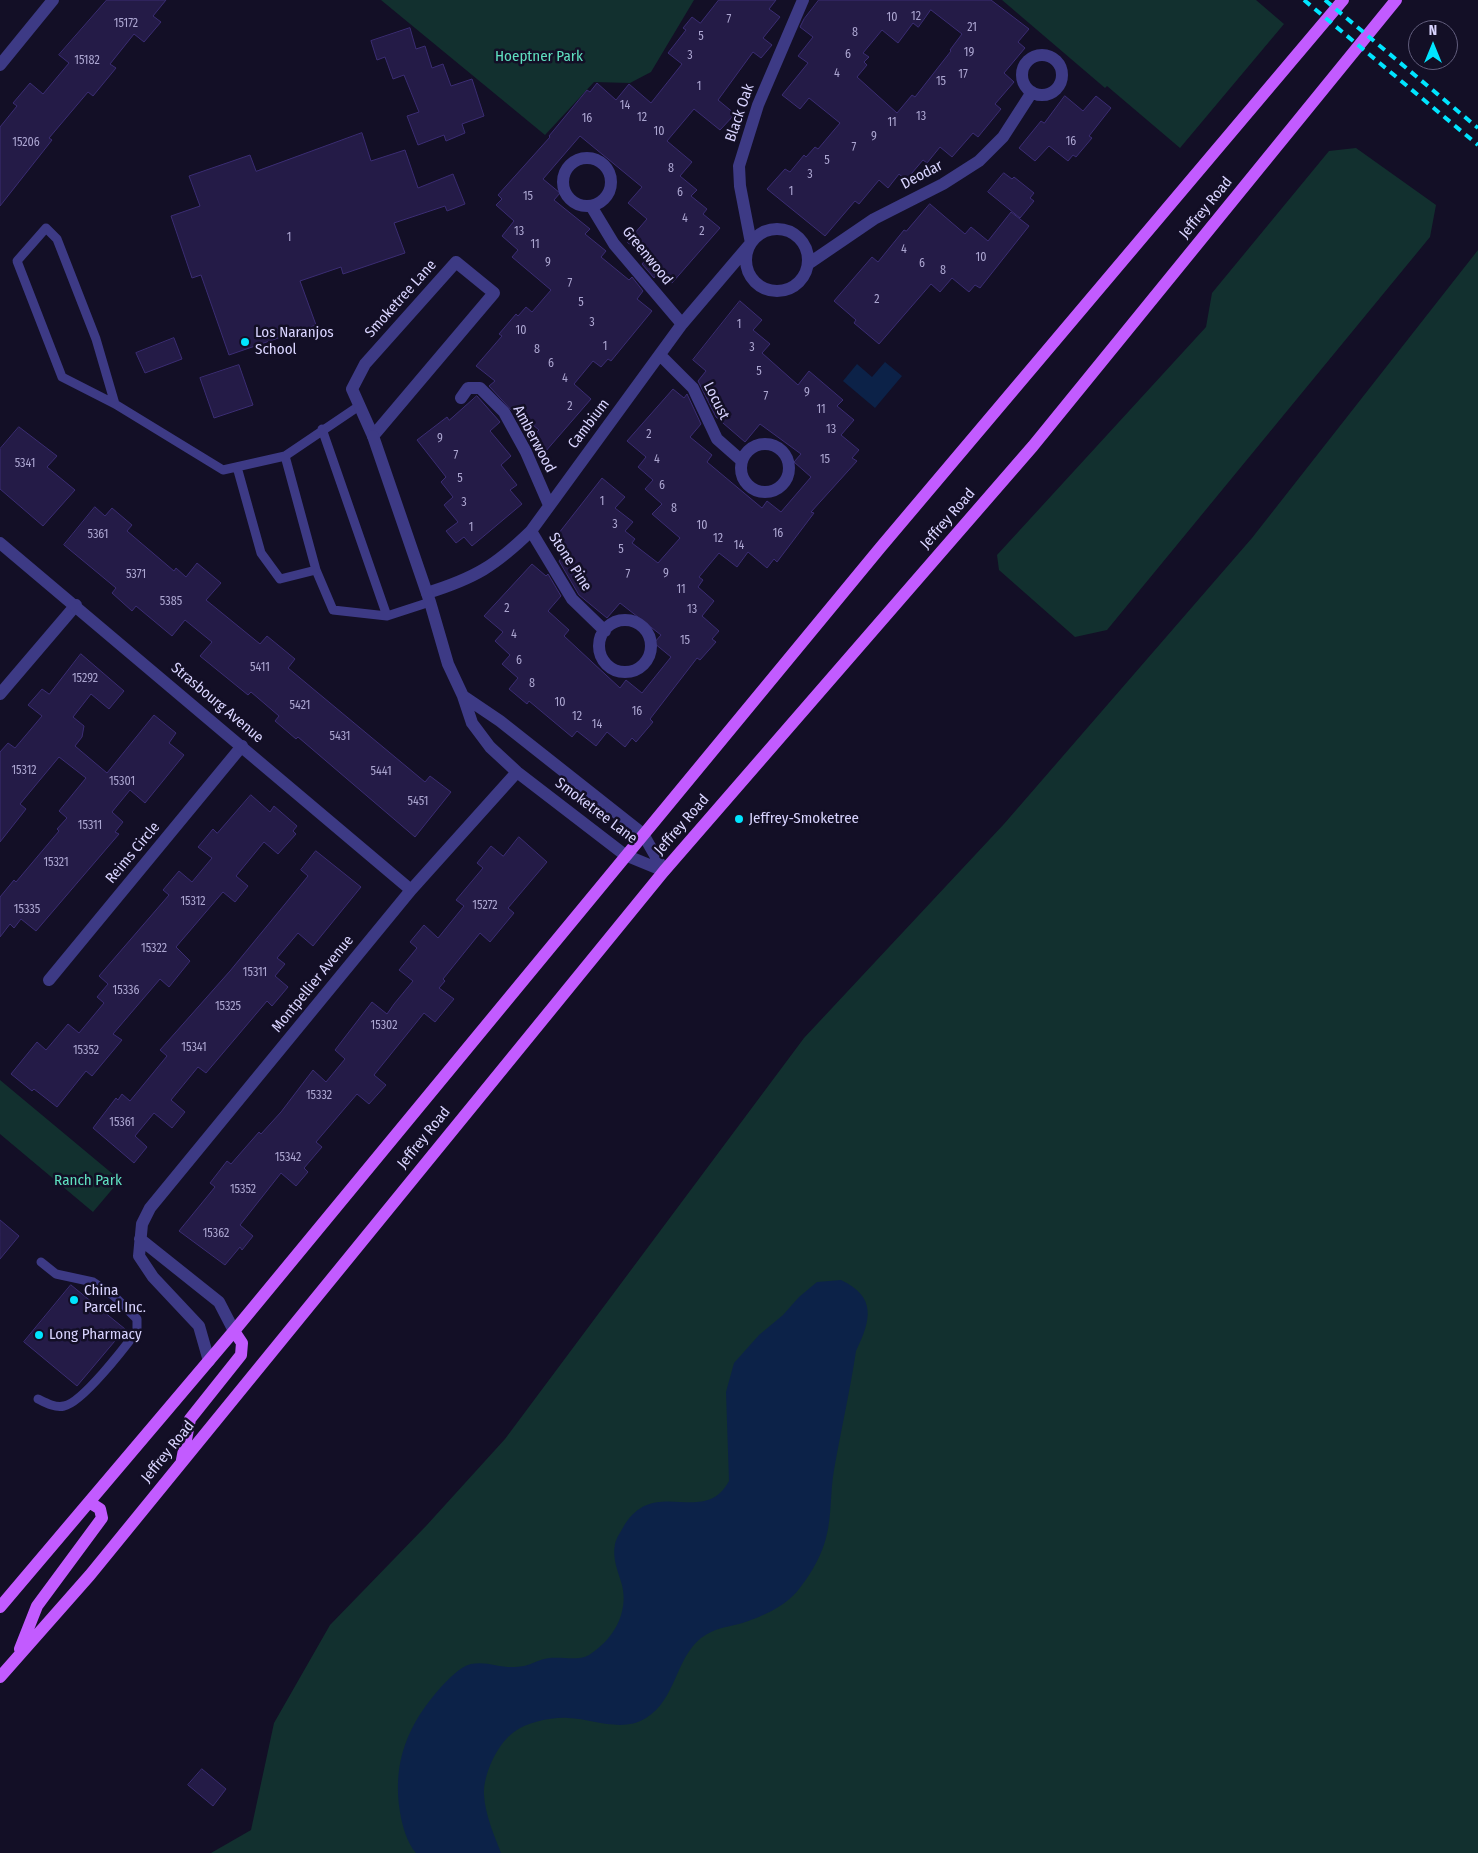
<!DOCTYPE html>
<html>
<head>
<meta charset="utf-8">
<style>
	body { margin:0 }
	#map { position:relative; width:1478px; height:1853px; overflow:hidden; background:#130f26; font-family:"Fira Sans Condensed",sans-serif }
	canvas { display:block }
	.north { position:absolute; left:1408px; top:20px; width:50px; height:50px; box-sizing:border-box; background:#130f26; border:1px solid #625e7d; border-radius:50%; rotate:0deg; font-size:14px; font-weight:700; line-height:20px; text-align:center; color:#d9d4ff }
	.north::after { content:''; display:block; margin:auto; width:18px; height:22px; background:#00e5ff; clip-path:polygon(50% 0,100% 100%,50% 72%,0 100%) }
</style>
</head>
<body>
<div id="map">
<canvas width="1478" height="1853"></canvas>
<div class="north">N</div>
</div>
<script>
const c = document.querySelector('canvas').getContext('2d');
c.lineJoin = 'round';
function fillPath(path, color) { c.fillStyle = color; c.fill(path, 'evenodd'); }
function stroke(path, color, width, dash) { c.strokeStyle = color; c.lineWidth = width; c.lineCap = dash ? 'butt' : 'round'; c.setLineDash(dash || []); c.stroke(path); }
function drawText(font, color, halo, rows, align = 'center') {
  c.font = font + ' "Fira Sans Condensed",sans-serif'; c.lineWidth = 5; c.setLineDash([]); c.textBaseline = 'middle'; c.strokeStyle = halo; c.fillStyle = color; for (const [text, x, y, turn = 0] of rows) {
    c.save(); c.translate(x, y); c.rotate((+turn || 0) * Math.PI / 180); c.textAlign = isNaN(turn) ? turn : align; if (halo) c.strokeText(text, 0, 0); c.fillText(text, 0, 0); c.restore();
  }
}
fillPath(new Path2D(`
	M 381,0 L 694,0 L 651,72 L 630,83 L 594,82 L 545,135 Z
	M 1002,0 L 1256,0 L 1284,24 L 1180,148 L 1107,86 L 1105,88 Z
	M 1356,148 L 1436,205 L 1430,237 L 1107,630 L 1075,637 L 999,570 L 997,555 L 1206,327 L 1212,293 L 1329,151 Z
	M 1478,250 L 1478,1853 L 211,1853 L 251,1830 L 274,1723 L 330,1625 L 426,1526 L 505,1439 L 804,1038 L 1004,824 L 1252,538 Z
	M 0,1080 L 120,1180 L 93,1212 L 0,1134 Z`), '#12302f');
fillPath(new Path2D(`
	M 885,362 L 902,376 L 875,408 L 843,381 L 857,364 L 872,377 Z
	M 841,1280 C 877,1297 871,1320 856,1351 C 850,1391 841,1430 834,1470 C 830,1492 832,1516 826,1538 C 822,1554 812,1572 802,1585 C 788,1606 762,1617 739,1624 C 723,1628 715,1628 701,1638 C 675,1659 676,1700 646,1718 C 622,1733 594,1719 568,1718 C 552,1717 527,1722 514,1732 C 497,1744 483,1775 484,1795 C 485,1814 494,1835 501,1853 L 416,1853 C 407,1843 402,1825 400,1812 C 392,1762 408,1724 441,1687 C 449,1679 459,1667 471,1664 C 485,1661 498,1667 512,1667 C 529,1667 530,1663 544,1659 C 558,1655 576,1662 589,1655 C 613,1640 629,1613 622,1585 C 618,1571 612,1559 615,1544 C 616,1538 622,1530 625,1524 C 656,1476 704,1527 729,1481 L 726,1392 L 734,1363 L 759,1335 L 783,1315 L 799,1297 L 817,1282 Z`), '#0c2248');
const building = new Path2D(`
	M 107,0 L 166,0 L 153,16 L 161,22 L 144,42 L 134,34 L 110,64 L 116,68 L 93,96 L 88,92 L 49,138 L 52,140 L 0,206 L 0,127 L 17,106 L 13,103 L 30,83 L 43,94 L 69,63 L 59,55 Z
	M 719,0 L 776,0 L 769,9 L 780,17 L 763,38 L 772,45 L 761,58 L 753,52 L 718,100 L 735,114 L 720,130 L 694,109 L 667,141 L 692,162 L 680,176 L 697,190 L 691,196 L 707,209 L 703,214 L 720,228 L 672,283 L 658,272 L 654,278 L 642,264 L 647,258 L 627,242 L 647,219 L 628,203 L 642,187 L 580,136 L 543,179 L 560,193 L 554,200 L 590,229 L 585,234 L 606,251 L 601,257 L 629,280 L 632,277 L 643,291 L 637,299 L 652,311 L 611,361 L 608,359 L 601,367 L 593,361 L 574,384 L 591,399 L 545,452 L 530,440 L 539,430 L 515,410 L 513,412 L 489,386 L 495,381 L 476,366 L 502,336 L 499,334 L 516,314 L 518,316 L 526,307 L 532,312 L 551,290 L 512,257 L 518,250 L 502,236 L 514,221 L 496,205 L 502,199 L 498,195 L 550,137 L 549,136 L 587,90 L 590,92 L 597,83 L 616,100 L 629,84 L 651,103 L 682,64 L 668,53 L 686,30 L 683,28 L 692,17 L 700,23 Z
	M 819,0 L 991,0 L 1029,29 L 1018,42 L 1025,48 L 1004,73 L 1014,82 L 995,104 L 1001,109 L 978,137 L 973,133 L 952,157 L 940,147 L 927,163 L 923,160 L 906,180 L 899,174 L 888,188 L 879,180 L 859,204 L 855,201 L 825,236 L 767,189 L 785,169 L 790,172 L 804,155 L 806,157 L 815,147 L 818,149 L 840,123 L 809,98 L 800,109 L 782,95 L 808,63 L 798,56 L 813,37 L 800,27 L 804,19 ZM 931,10 L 962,34 L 950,50 L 951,51 L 915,97 L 912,95 L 897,113 L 857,77 L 867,65 L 864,62 L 869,57 L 863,53 L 882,30 L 898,43 L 913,23 L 918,27 Z
	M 410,28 L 416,49 L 425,46 L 432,68 L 443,64 L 451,86 L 472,79 L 484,116 L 462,124 L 465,133 L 446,141 L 444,135 L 418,145 L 407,116 L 419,112 L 404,75 L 393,79 L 385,57 L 377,60 L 371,41 Z
	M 1065,96 L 1083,111 L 1096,96 L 1111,108 L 1089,136 L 1092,138 L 1076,157 L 1073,155 L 1068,161 L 1049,146 L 1035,161 L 1019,148 L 1041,121 L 1044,123 Z
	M 362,133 L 371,161 L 405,150 L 418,188 L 453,174 L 465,204 L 447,211 L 445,206 L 394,223 L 405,253 L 343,274 L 341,267 L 300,281 L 316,325 L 229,355 L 201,275 L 192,278 L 171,216 L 200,206 L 189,176 L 250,155 L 256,171 Z
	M 1004,173 L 1012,179 L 1014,177 L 1034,193 L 1030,198 L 1034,201 L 1020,218 L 988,192 Z
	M 930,204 L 965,234 L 971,227 L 988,241 L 1011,212 L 1029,226 L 980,288 L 975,285 L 969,292 L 952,278 L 940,292 L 931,284 L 879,344 L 854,323 L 856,320 L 834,301 L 872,257 L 878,262 L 904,230 L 906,231 Z
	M 740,301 L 762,320 L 753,330 L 770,344 L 762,353 L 798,385 L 809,371 L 843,400 L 837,406 L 854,420 L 841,435 L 859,450 L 852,458 L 857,461 L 811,512 L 814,513 L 777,562 L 774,559 L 767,568 L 748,552 L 737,567 L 719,553 L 699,577 L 703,580 L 698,587 L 714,601 L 702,616 L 719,631 L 712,639 L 716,642 L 700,660 L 697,658 L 650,719 L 653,722 L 636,742 L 632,738 L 625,747 L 607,732 L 596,746 L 577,731 L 572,737 L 529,701 L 527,704 L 509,689 L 518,678 L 502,664 L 510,655 L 495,641 L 503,632 L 484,616 L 532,564 L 546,576 L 548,574 L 561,596 L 548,611 L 569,630 L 564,636 L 620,688 L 626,680 L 642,693 L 671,657 L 654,643 L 661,635 L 620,603 L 607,618 L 579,595 L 559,561 L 569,549 L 555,538 L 602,478 L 625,497 L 615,508 L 633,522 L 625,531 L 635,539 L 632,543 L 658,563 L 680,538 L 652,514 L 662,504 L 645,489 L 653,480 L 638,467 L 646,457 L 627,441 L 673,389 L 684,398 L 687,394 L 701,424 L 690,437 L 712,455 L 707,462 L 762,508 L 767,501 L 781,512 L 811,477 L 794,462 L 801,454 L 760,424 L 745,442 L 716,417 L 698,381 L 706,371 L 693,360 Z
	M 174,338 L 182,359 L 145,373 L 136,353 Z
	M 239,365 L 253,405 L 214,418 L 200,378 Z
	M 477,396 L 500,422 L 490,431 L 511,456 L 501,465 L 517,485 L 510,490 L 522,504 L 472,546 L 464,537 L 456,543 L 446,531 L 458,522 L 444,505 L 453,497 L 441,482 L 446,477 L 417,440 L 447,417 L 449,420 Z
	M 19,427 L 57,456 L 47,467 L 75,490 L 43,526 L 0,489 L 0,449 Z
	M 95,507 L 105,516 L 112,508 L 132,525 L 127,531 L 174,571 L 176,568 L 186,577 L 197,563 L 221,583 L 206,600 L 260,644 L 267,636 L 295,659 L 288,668 L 425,782 L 430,776 L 451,792 L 415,837 L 298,737 L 296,739 L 275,721 L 279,716 L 251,692 L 248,695 L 200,656 L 212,642 L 185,620 L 172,636 L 136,606 L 132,611 L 112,593 L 116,588 L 64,545 Z
	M 81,654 L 124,691 L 109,709 L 91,694 L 73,717 L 84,726 L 82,737 L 75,746 L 107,773 L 154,715 L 176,733 L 169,743 L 184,755 L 145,803 L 130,790 L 112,812 L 123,822 L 115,832 L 119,834 L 36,931 L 21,919 L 14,928 L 10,924 L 0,937 L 0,897 L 14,880 L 16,882 L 59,831 L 57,829 L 67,818 L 59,811 L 86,778 L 59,757 L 20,804 L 26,809 L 0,842 L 0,752 L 8,743 L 15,748 L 42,716 L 28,705 L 42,689 L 49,694 Z
	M 251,795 L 270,812 L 274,806 L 297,826 L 293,831 L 296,834 L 278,854 L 264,842 L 236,876 L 248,886 L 235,902 L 223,892 L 176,947 L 190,961 L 169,987 L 160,979 L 113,1034 L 122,1040 L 92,1076 L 86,1071 L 57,1107 L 34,1089 L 32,1091 L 11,1074 L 37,1042 L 46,1050 L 68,1024 L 79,1033 L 104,1003 L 97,997 L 108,984 L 99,976 L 169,895 L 163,890 L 179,871 L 192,882 L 212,858 L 198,847 L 213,829 L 217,833 Z
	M 519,837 L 547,862 L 508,908 L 514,913 L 490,942 L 480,933 L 443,979 L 445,981 L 439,988 L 454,999 L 435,1022 L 424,1013 L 374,1075 L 386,1085 L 369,1104 L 357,1094 L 316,1142 L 322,1147 L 304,1168 L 308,1172 L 296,1186 L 281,1173 L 240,1225 L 253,1236 L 242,1250 L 240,1247 L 225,1265 L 179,1231 L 215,1187 L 210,1183 L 227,1161 L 231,1164 L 259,1132 L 261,1134 L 281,1112 L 313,1070 L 326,1082 L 345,1059 L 335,1050 L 372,1002 L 387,1014 L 394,1004 L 413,981 L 399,970 L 417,948 L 410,942 L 424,925 L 438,938 L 464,906 L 456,900 L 483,868 L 477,863 L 491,846 L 503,856 Z
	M 316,851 L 361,887 L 313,946 L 298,933 L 277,958 L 285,964 L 275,976 L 288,987 L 272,1006 L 267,1001 L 206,1073 L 198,1067 L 171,1100 L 185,1112 L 172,1128 L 154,1113 L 135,1136 L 147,1147 L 134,1163 L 93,1128 L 116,1098 L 118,1100 L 122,1094 L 130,1101 L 167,1056 L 160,1050 L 230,971 L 308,876 L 301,870 Z
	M 0,1220 L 19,1236 L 0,1259 Z
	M 71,1285 L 125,1329 L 77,1386 L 24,1342 Z
	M 202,1769 L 226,1789 L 213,1806 L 188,1785 Z`);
fillPath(building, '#241b47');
stroke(building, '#3b2d73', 1);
stroke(new Path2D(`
	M 115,404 L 96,339 L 57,239 L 46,228 L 17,261 L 62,377 L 115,404 L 223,470 L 285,456
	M 359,406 L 285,456 L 316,570 L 333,610 L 387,616 L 430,602
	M 322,429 L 387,616
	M 237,467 L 261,553 L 280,579 L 316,570
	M 38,1399 C 46,1403 55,1408 64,1406 C 82,1403 125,1347 137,1331 L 137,1319 L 114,1296 L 93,1282 L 56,1274 L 41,1262`), '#3d3a85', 9);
stroke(new Path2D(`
	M1022 75a20 20 0 1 1 40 0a20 20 0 1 1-40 0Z
	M563 182a24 24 0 1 1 48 0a24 24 0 1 1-48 0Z
	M 591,206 L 614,244 L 682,324
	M746 260a31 31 0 1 1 62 0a31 31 0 1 1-62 0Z
	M 456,262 L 494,293 L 373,436 L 352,389 L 365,364 Z
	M 808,264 L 874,219 L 943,184 L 979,161 L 1003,137 L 1032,92
	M 661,356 L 693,388 L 717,439 L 742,461
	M 461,398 L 468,388 L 480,388 L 504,412 L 526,452 L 549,505
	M741 468a24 24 0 1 1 48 0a24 24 0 1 1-48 0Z
	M 531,531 L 572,599 L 605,631
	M 427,593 C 475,578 495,566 531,531 L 682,324 L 751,243 L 740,186 L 739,166 L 758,105 L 803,0
	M599 646a26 26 0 1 1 52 0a26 26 0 1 1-52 0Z
	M 0,694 L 76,605
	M 49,980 L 242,746`), '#3d3a85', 12);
stroke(new Path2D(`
	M 0,65 L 53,0
	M 373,436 L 430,602 L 448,664 L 463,696 L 472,723 L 490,747 L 517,772 L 625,855 L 664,871
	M 0,543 L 411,890
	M 463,696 L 500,721 L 643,834 L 664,871
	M 140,1239 L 219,1302 L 234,1331
	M 209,1361 L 199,1326 L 153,1277 L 139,1256 L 142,1224 L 150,1208 L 411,890 L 517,772`), '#3d3a85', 12);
stroke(new Path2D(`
	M 182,1460 L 190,1419 L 241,1355 L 242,1343 L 234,1331
	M 0,1607 L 234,1331 L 880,548 L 1343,0
	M 20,1649 L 37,1606 L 102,1518 L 100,1509 L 89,1502
	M 0,1677 L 90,1575 L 664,871 L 1033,446 L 1396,0`), '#c25bff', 12);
stroke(new Path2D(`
	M 1304,0 L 1478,145
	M 1325,0 L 1478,128`), '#00e5ff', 4, [8, 6]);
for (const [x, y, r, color] of [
	[245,342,5,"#00e5ff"],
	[739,819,5,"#00e5ff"],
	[74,1300,5,"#00e5ff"],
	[39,1335,5,"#00e5ff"]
]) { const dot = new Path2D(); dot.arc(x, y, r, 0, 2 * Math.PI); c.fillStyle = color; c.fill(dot); stroke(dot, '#130f26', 2); }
drawText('12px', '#aca6d1', null, [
	["12",916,17],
	["10",892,18],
	["7",729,20],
	["15172",126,24],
	["21",972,28],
	["8",855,33],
	["5",701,37],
	["19",969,53],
	["6",848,55],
	["3",690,56],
	["15182",87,61],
	["4",837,74],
	["17",963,75],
	["15",941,82],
	["1",699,87],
	["14",625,106],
	["13",921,117],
	["12",642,118],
	["16",587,119],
	["11",892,123],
	["10",659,132],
	["9",874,137],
	["16",1071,142],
	["15206",26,143],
	["7",854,148],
	["5",827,161],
	["8",671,169],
	["3",810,175],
	["1",791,192],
	["6",680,193],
	["15",528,197],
	["4",685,219],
	["13",519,232],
	["2",702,232],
	["1",289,238],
	["11",535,245],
	["4",904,250],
	["10",981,258],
	["9",548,263],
	["6",922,264],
	["8",943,271],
	["7",570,284],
	["2",877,300],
	["5",581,303],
	["3",592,323],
	["1",739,325],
	["10",521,331],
	["1",605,347],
	["3",752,348],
	["8",537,350],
	["6",551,364],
	["5",759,372],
	["4",565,379],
	["9",807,393],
	["7",766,397],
	["2",570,407],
	["11",821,410],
	["13",831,430],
	["2",649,435],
	["9",440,439],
	["7",456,456],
	["4",657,460],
	["15",825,460],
	["5341",25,464],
	["5",460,479],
	["6",662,486],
	["1",602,502],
	["3",464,503],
	["8",674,509],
	["3",615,525],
	["10",702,526],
	["1",471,528],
	["16",778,534],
	["5361",98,535],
	["12",718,539],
	["14",739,546],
	["5",621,550],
	["9",666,574],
	["5371",136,575],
	["7",628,575],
	["11",681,590],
	["5385",171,602],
	["2",507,609],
	["13",692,610],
	["4",514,635],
	["15",685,641],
	["6",519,661],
	["5411",260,668],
	["15292",85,679],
	["8",532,684],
	["10",560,703],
	["5421",300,706],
	["16",637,712],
	["12",577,717],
	["14",597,725],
	["5431",340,737],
	["15312",24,771],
	["5441",381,772],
	["15301",122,782],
	["5451",418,802],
	["15311",90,826],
	["15321",56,863],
	["15312",193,902],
	["15272",485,906],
	["15335",27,910],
	["15322",154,949],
	["15311",255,973],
	["15336",126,991],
	["15325",228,1007],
	["15302",384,1026],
	["15341",194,1048],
	["15352",86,1051],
	["15332",319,1096],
	["15361",122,1123],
	["15342",288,1158],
	["15352",243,1190],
	["15362",216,1234]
]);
drawText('15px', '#5fe0c0', '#130f26', [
	["Hoeptner Park",539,57],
	["Ranch Park",88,1181]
]);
drawText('15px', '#d9d4ff', '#130f26', [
	["Black Oak",740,113,-71],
	["Deodar",922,175,-28],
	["Jeffrey Road",1206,208,-51],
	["Greenwood",647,256,51],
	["Smoketree Lane",401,299,-48],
	["Locust",716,401,63],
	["Cambium",589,424,-53],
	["Amberwood",534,439,62],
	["Jeffrey Road",948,519,-49],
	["Stone Pine",570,562,57],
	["Strasbourg Avenue",217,703,40],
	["Smoketree Lane",596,811,37],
	["Jeffrey Road",682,825,-49],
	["Reims Circle",133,853,-50],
	["Montpellier Avenue",313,984,-51],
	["Jeffrey Road",424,1138,-51],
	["Jeffrey Road",168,1452,-51]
]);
drawText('15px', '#d9d4ff', '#130f26', [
	["Los Naranjos",255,333],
	["School",255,350],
	["Jeffrey-Smoketree",749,819],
	["China",84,1291],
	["Parcel Inc.",84,1308],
	["Long Pharmacy",49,1335]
], 'left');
</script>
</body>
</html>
